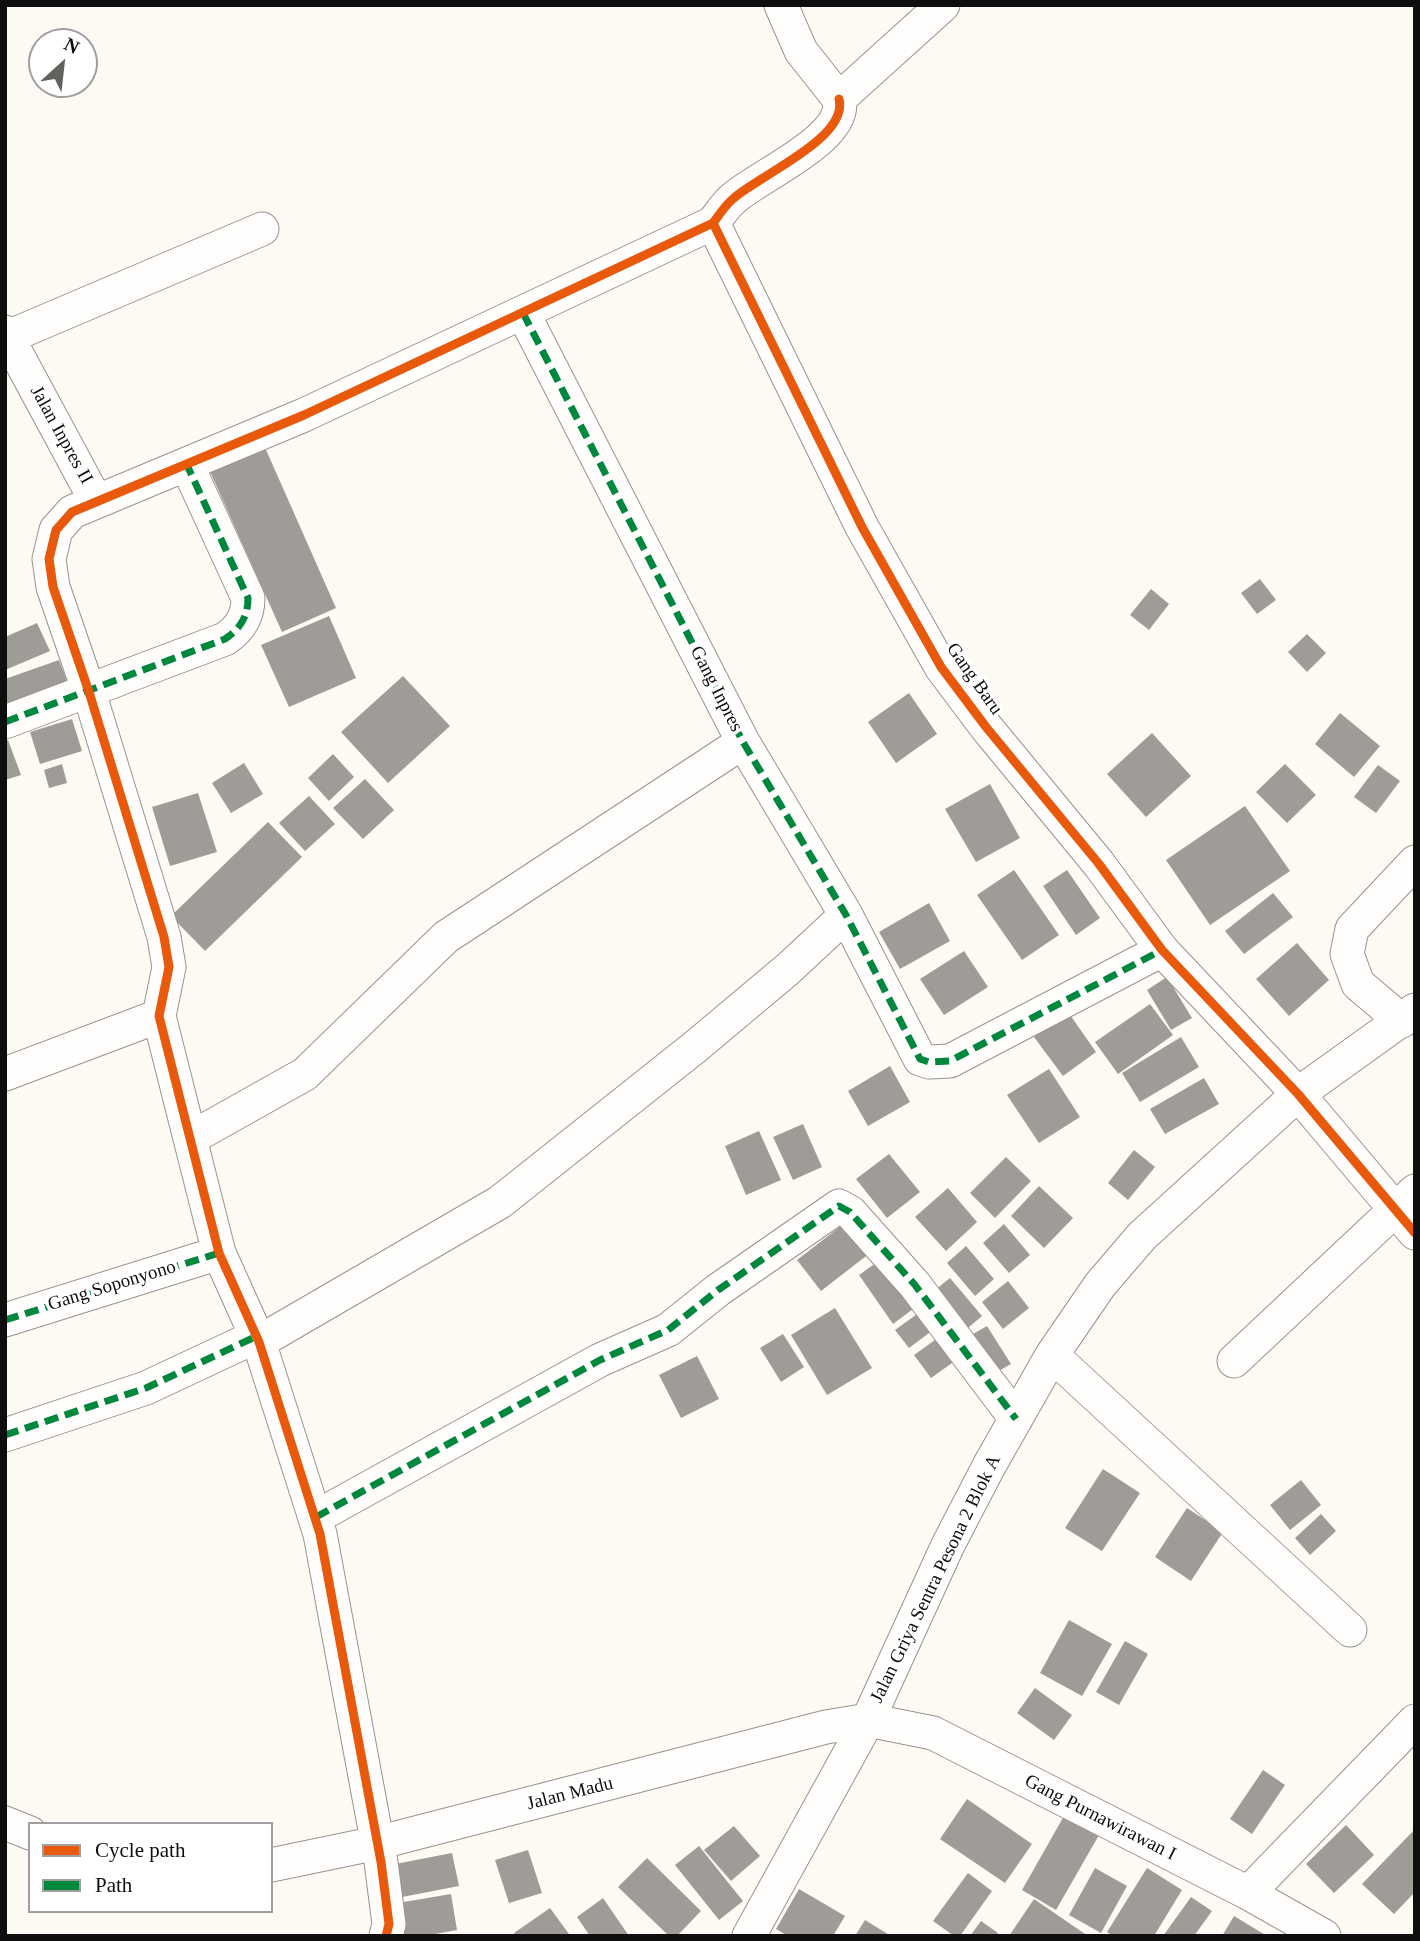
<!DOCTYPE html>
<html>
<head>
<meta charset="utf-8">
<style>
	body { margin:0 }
	#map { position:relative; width:1420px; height:1941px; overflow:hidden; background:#fcfaf2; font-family:"Times New Roman",serif }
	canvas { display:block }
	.frame { position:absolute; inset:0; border:7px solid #0e0e0e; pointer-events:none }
	.legend { position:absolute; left:28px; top:1822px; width:245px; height:91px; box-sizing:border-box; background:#fff; border:2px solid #9f9f9f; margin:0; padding:9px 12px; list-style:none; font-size:21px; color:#0e0e0e }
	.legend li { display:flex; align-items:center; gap:14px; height:35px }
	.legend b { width:35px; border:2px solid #9f9f9f }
	.north { position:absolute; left:28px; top:28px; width:70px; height:70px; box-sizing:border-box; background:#fff; border:2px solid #9f9f9f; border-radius:50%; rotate:27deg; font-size:19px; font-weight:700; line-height:28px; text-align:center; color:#0e0e0e }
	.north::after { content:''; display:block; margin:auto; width:24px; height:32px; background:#61615e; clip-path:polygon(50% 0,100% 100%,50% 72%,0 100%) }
</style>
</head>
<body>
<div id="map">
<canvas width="1420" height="1941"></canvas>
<div class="frame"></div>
<ul class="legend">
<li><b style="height:9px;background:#e8590c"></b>Cycle path</li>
<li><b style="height:9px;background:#00873e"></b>Path</li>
</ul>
<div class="north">N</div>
</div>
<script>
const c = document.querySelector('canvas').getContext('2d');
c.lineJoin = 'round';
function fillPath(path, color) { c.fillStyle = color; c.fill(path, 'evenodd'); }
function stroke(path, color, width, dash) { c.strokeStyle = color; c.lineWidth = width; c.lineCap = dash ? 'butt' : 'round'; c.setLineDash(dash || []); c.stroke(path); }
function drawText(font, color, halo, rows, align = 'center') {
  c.font = font + ' "Times New Roman",serif'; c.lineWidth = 7; c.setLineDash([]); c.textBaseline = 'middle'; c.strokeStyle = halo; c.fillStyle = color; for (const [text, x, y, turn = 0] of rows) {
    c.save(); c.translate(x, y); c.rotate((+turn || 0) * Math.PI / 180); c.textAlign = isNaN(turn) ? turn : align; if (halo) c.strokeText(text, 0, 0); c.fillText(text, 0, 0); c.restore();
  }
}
fillPath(new Path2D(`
	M 263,443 L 336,608 L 282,632 L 208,467 Z
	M 1260,579 L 1276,600 L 1257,614 L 1241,593 Z
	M 1151,589 L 1169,604 L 1149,630 L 1130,615 Z
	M 329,616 L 356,678 L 289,707 L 261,645 Z
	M 37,623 L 50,651 L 5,670 L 5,637 Z
	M 1307,634 L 1326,653 L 1307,672 L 1288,652 Z
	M 59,660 L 68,684 L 5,706 L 5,679 Z
	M 403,676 L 450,726 L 388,783 L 341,732 Z
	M 909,693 L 937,734 L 896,763 L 868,722 Z
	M 1340,713 L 1380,746 L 1354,777 L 1315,744 Z
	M 72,719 L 82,751 L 40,764 L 30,732 Z
	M 1152,733 L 1191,776 L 1146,817 L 1107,774 Z
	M 8,740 L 21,775 L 5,780 L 5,741 Z
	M 333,754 L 354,777 L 329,801 L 308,778 Z
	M 244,763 L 263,794 L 231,813 L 212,783 Z
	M 62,764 L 67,783 L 49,788 L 44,770 Z
	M 1285,764 L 1316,795 L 1287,823 L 1256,792 Z
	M 1378,765 L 1400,781 L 1376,813 L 1354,797 Z
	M 365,779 L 394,810 L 363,839 L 333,808 Z
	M 990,784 L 1020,838 L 976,862 L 945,809 Z
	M 198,793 L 217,852 L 170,866 L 152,807 Z
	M 309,796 L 335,824 L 305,851 L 279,823 Z
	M 1245,806 L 1290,871 L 1210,925 L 1166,860 Z
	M 268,822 L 302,857 L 205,951 L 171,916 Z
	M 1014,870 L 1059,935 L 1022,960 L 977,895 Z
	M 1067,870 L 1100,918 L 1076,935 L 1043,886 Z
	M 1273,893 L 1293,917 L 1244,954 L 1225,931 Z
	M 929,903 L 950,941 L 900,969 L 879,932 Z
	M 1297,943 L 1329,980 L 1289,1016 L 1256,979 Z
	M 964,951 L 988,987 L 944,1015 L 920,979 Z
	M 1167,977 L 1192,1018 L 1171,1030 L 1147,990 Z
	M 1150,1004 L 1173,1035 L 1118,1074 L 1095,1042 Z
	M 1068,1012 L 1096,1052 L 1063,1076 L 1034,1037 Z
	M 1181,1037 L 1199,1067 L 1140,1102 L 1122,1073 Z
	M 890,1066 L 910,1102 L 868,1126 L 848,1091 Z
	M 1049,1069 L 1080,1117 L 1039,1143 L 1007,1095 Z
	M 1204,1078 L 1219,1104 L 1165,1134 L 1150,1109 Z
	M 803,1124 L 822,1167 L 793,1180 L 773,1137 Z
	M 759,1131 L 781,1180 L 746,1195 L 725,1146 Z
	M 1134,1150 L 1155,1167 L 1128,1200 L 1108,1183 Z
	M 889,1154 L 920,1192 L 887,1218 L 856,1179 Z
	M 1006,1157 L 1031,1181 L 995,1218 L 970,1193 Z
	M 1039,1186 L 1073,1218 L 1044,1248 L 1011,1216 Z
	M 948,1188 L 977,1222 L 946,1251 L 915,1217 Z
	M 846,1222 L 870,1253 L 821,1291 L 797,1260 Z
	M 1004,1224 L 1030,1255 L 1009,1273 L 983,1243 Z
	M 966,1246 L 994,1279 L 975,1296 L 947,1263 Z
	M 883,1258 L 917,1306 L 893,1324 L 859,1275 Z
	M 950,1278 L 982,1316 L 962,1333 L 930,1294 Z
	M 1008,1281 L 1029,1308 L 1003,1329 L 982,1302 Z
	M 835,1308 L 872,1368 L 827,1395 L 791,1335 Z
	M 924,1309 L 937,1327 L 909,1348 L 895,1330 Z
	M 987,1326 L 1011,1364 L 990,1376 L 966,1338 Z
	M 783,1334 L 804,1367 L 781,1382 L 760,1348 Z
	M 942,1335 L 959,1358 L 931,1378 L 914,1355 Z
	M 697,1356 L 719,1399 L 681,1418 L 659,1375 Z
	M 1103,1469 L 1140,1493 L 1102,1551 L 1065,1528 Z
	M 1301,1480 L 1321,1505 L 1290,1530 L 1270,1505 Z
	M 1187,1508 L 1223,1532 L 1191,1581 L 1155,1557 Z
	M 1321,1514 L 1336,1531 L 1310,1555 L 1295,1538 Z
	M 1069,1620 L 1112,1644 L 1082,1696 L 1040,1673 Z
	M 1125,1641 L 1148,1654 L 1119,1705 L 1096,1692 Z
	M 1035,1688 L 1072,1715 L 1054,1740 L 1017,1713 Z
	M 1263,1770 L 1285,1785 L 1252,1834 L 1230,1819 Z
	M 967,1799 L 1032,1844 L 1005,1883 L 940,1839 Z
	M 1064,1816 L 1099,1835 L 1056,1910 L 1022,1890 Z
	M 1346,1825 L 1374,1855 L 1334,1893 L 1306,1864 Z
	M 734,1826 L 760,1856 L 731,1881 L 704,1850 Z
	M 1415,1829 L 1415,1892 L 1394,1914 L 1362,1884 Z
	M 699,1846 L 743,1901 L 719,1920 L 675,1865 Z
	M 528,1850 L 542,1893 L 509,1903 L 495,1860 Z
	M 452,1853 L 459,1886 L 397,1898 L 390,1865 Z
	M 647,1858 L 701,1911 L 677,1936 L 669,1936 L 618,1887 Z
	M 1095,1868 L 1127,1886 L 1101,1933 L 1069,1915 Z
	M 1147,1868 L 1182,1890 L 1154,1936 L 1113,1936 L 1107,1932 Z
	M 968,1873 L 992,1891 L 960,1936 L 954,1936 L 933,1921 Z
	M 799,1889 L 845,1916 L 833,1936 L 788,1936 L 776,1929 Z
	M 451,1894 L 457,1930 L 424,1936 L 398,1936 L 392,1904 Z
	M 1191,1897 L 1212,1911 L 1194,1936 L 1163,1936 Z
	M 603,1898 L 629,1936 L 590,1936 L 577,1917 Z
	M 1034,1899 L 1088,1936 L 1009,1936 Z
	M 550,1908 L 569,1934 L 516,1936 L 514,1933 Z
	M 1234,1916 L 1267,1936 L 1222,1936 Z
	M 865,1920 L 891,1936 L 855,1936 Z
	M 981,1921 L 998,1933 L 996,1936 L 970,1936 Z`), '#9f9c98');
const minor = new Path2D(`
	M 781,5 L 801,51 L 839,99
	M 839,99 L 943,5
	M 713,223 L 862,527 L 941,667 L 986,727 L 1099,864 L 1162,950 L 1298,1094 L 1415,1233
	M 523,313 L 743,742 L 846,915 L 920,1059 L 929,1062 L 950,1061 L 1162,950
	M 5,332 L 96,501
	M 8,337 L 262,229
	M 5,722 L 225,639 C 240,629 248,617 248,598 L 187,465
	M 1402,1021 L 1358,984 L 1347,954 L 1352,929 L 1415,862
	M 5,1074 L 159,1016
	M 191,1138 L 305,1074 L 446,937 L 743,742
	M 5,1320 L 219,1253
	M 259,1342 L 500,1202 L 695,1047 L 788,969 L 846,915
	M 1052,1355 L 1350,1630
	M 1234,1361 L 1415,1191
	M 5,1435 L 146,1388 L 257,1336
	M 316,1517 L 600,1360 L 668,1330 L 718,1290 L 839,1206 L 850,1212 L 915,1285 L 1016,1419
	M 5,1823 L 30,1833
	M 271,1865 L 377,1843 L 826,1727 L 868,1720 L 933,1733 L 1248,1893 L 1324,1936
	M 1248,1893 L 1415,1721
	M 386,1936 L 389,1924 L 381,1862 L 320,1534 L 259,1342 L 219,1253 L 159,1016 L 169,967 L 164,937 L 89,692 L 53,587 L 49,559 L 56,530 L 72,512 L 304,415 L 713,223 C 720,214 726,204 734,198 C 758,176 849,138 839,99
	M 749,1936 L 868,1720 L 948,1545 L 989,1466 L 1052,1355 L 1100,1285 L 1142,1236 L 1298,1094 L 1415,1010`);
stroke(minor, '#959491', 35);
stroke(minor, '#fffefd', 33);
stroke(new Path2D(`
	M 523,313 L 743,742 L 846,915 L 920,1059 L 929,1062 L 950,1061 L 1162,950
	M 5,722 L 225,639 C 240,629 248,617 248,598 L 187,465
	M 5,1320 L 219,1253
	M 5,1435 L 146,1388 L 257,1336
	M 316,1517 L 600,1360 L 668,1330 L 718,1290 L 839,1206 L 850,1212 L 915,1285 L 1016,1419`), '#00873e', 7, [14, 7]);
stroke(new Path2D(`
	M 713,223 L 862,527 L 941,667 L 986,727 L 1099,864 L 1162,950 L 1298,1094 L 1415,1233
	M 386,1936 L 389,1924 L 381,1862 L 320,1534 L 259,1342 L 219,1253 L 159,1016 L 169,967 L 164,937 L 89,692 L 53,587 L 49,559 L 56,530 L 72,512 L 304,415 L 713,223 C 720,214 726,204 734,198 C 758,176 849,138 839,99`), '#e8590c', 9);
drawText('19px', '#0e0e0e', '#fff', [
	["Jalan Inpres II",61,435,61],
	["Gang Baru",974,679,55],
	["Gang Inpres",716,689,63],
	["Gang Soponyono",112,1286,-17],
	["Jalan Griya Sentra Pesona 2 Blok A",936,1579,-64],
	["Jalan Madu",570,1794,-14],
	["Gang Purnawirawan I",1100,1818,27]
]);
</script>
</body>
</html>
